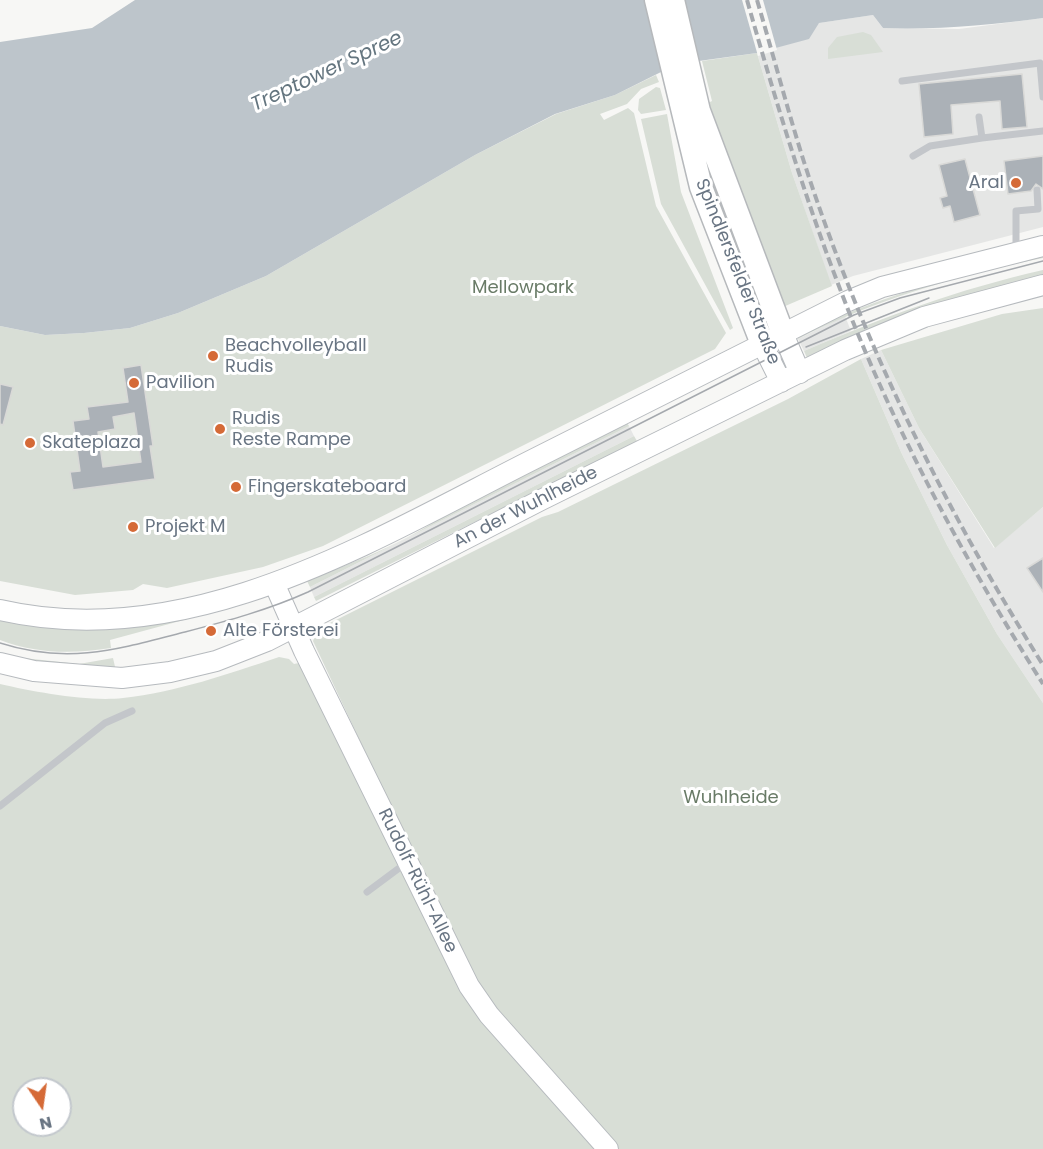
<!DOCTYPE html>
<html>
<head>
<meta charset="utf-8">
<style>
	body { margin:0 }
	#map { position:relative; width:1043px; height:1149px; overflow:hidden; background:#f7f7f5; font-family:Poppins,sans-serif }
	canvas { display:block }
	.north { position:absolute; left:12px; top:1077px; width:60px; height:60px; box-sizing:border-box; background:#fff; border:2px solid #c3c8cd; border-radius:50%; rotate:167deg; font-size:16px; font-weight:700; line-height:24px; text-align:center; color:#697583 }
	.north::after { content:''; display:block; margin:auto; width:21px; height:27px; background:#d56a37; clip-path:polygon(50% 0,100% 100%,50% 72%,0 100%) }
</style>
</head>
<body>
<div id="map">
<canvas width="1043" height="1149"></canvas>
<div class="north">N</div>
</div>
<script>
const c = document.querySelector('canvas').getContext('2d');
c.lineJoin = 'round';
function fillPath(path, color) { c.fillStyle = color; c.fill(path, 'evenodd'); }
function stroke(path, color, width, dash) { c.strokeStyle = color; c.lineWidth = width; c.lineCap = dash ? 'butt' : 'round'; c.setLineDash(dash || []); c.stroke(path); }
function drawText(font, color, halo, rows, align = 'center') {
  c.font = font + ' Poppins,sans-serif'; c.lineWidth = 6; c.setLineDash([]); c.textBaseline = 'middle'; c.strokeStyle = halo; c.fillStyle = color; for (const [text, x, y, turn = 0] of rows) {
    c.save(); c.translate(x, y); c.rotate((+turn || 0) * Math.PI / 180); c.textAlign = isNaN(turn) ? turn : align; if (halo) c.strokeText(text, 0, 0); c.fillText(text, 0, 0); c.restore();
  }
}
fillPath(new Path2D(`
	M 873,15 L 883,28 L 959,29 L 1043,18 L 1043,227 L 853,276 L 831,285 L 792,173 L 757,53 L 819,23 Z
	M 845,316 L 851,331 L 804,351 L 798,339 Z
	M 881,350 L 919,428 L 994,548 L 1043,507 L 1043,703 L 997,634 L 947,545 L 901,452 L 861,359 Z
	M 629,426 L 634,436 L 314,597 L 310,587 Z`), '#e5e6e5');
fillPath(new Path2D(`
	M 863,32 L 871,35 L 883,52 L 828,59 L 828,48 L 837,37 Z
	M 757,53 L 792,173 L 832,286 L 783,307 L 708,103 L 712,101 L 702,61 Z
	M 656,75 L 659,82 L 641,89 L 627,104 L 600,114 L 604,120 L 628,108 L 634,113 L 656,206 L 726,333 L 715,349 L 323,546 L 263,567 L 167,588 L 143,584 L 133,590 L 75,595 L 0,581 L 0,326 L 45,335 L 84,333 L 130,328 L 178,313 L 266,276 L 475,155 L 556,114 L 615,95 Z
	M 656,87 L 660,88 L 666,110 L 641,114 L 638,110 L 639,99 Z
	M 667,114 L 681,192 L 733,328 L 730,330 L 661,204 L 641,119 Z
	M 1043,253 L 1043,258 C 960,275 874,300 798,339 L 797,336 C 876,296 959,276 1043,253 Z
	M 1043,270 L 1043,277 L 807,358 L 804,351 C 886,316 956,290 1043,270 Z
	M 1043,308 L 1043,507 L 995,548 L 919,428 L 881,350 L 1002,314 Z
	M 861,359 L 901,452 L 947,545 L 997,634 L 1043,703 L 1043,1149 L 617,1149 L 485,999 L 416,860 L 313,641 L 318,629 L 542,517 L 558,512 L 788,399 Z
	M 626,421 L 629,426 L 310,587 L 307,581 C 358,560 415,540 457,505 Z
	M 634,436 L 637,441 L 316,601 L 314,597 Z
	M 217,611 L 110,640 L 111,648 C 73,654 37,654 0,640 L 0,619 C 83,633 135,630 217,611 Z
	M 5,656 L 79,664 L 113,658 L 116,671 L 51,667 Z
	M 279,657 L 289,659 L 294,664 L 299,663 L 456,975 L 600,1149 L 0,1149 L 0,684 C 35,692 88,702 123,698 C 177,692 228,674 279,657 ZM 24,1089 L 60,1089 L 60,1125 L 24,1125 Z`), '#d8ded6');
fillPath(new Path2D(`
	M 135,0 L 1043,0 L 1043,18 C 989,25 937,30 883,28 L 873,15 L 819,23 L 809,39 L 757,53 L 677,64 L 615,95 L 555,114 L 475,155 L 266,276 L 178,313 L 130,328 L 84,333 L 45,335 L 0,326 L 0,42 L 92,28 Z`), '#bdc5cb');
fillPath(new Path2D(`
	M 742,0 L 763,0 L 777,50 L 758,56 Z`), '#f7f7f5');
const building = new Path2D(`
	M 1022,74 L 1027,127 L 1002,129 L 1000,101 L 951,105 L 953,134 L 924,137 L 919,84 Z
	M 1043,156 L 1043,189 L 1036,184 L 1031,191 L 1008,194 L 1004,161 Z
	M 965,159 L 980,215 L 954,222 L 950,206 L 943,208 L 940,198 L 947,196 L 939,165 Z
	M 141,365 L 153,446 L 150,446 L 155,479 L 73,490 L 70,472 L 80,471 L 73,421 L 89,419 L 87,407 L 128,402 L 123,368 ZM 134,413 L 141,462 L 103,467 L 98,432 L 115,429 L 113,417 Z
	M 0,384 L 13,387 L 3,425 L 0,424 Z
	M 1043,558 L 1043,592 L 1027,568 Z`);
fillPath(building, '#abb1b7');
stroke(building, '#d9d9d7', 1.5);
const secondary = new Path2D(`
	M 783,334 L 800,373
	M 762,344 L 781,382
	M 274,583 L 304,651 L 469,986 L 489,1015 L 608,1149
	M 0,610 C 190,654 371,541 534,459 C 639,406 744,354 848,301 L 882,287 L 1043,246
	M 0,663 L 34,671 L 122,678 L 170,672 L 216,661 L 267,641 L 541,500 L 845,350 L 924,317 L 1043,285`);
const trunk = new Path2D(`
	M 656,0 L 701,187 L 762,344
	M 673,0 L 699,111 L 783,334`);
stroke(secondary, '#b6babe', 22);
stroke(trunk, '#b6b9bc', 25);
stroke(new Path2D(`
	M 902,81 L 1040,63 L 1043,97
	M 982,138 L 1043,131
	M 913,156 L 930,146 L 982,138 L 979,117
	M 1016,249 L 1016,211 L 1038,209 L 1037,190
	M 0,806 L 105,723 L 132,711
	M 367,892 L 406,863`), '#c3c6ca', 7);
stroke(secondary, '#fff', 20);
stroke(trunk, '#fff', 22);
stroke(new Path2D(`
	M 806,347 L 929,298
	M 0,643 C 68,665 119,649 185,632 C 227,621 268,610 308,592 L 854,315 L 900,298 L 1043,261`), '#a5a9ae', 1.5);
stroke(new Path2D(`
	M 747,0 C 774,95 802,189 837,281 C 890,422 962,556 1043,684
	M 757,0 C 773,54 787,108 804,162 C 861,339 944,508 1043,665`), '#a5a9ae', 4, [9, 4.5]);
for (const [x, y, r, color] of [
	[1016,183,6,"#d56a37"],
	[213,356,6,"#d56a37"],
	[134,383,6,"#d56a37"],
	[220,429,6,"#d56a37"],
	[30,443,6,"#d56a37"],
	[236,487,6,"#d56a37"],
	[133,527,6,"#d56a37"],
	[211,631,6,"#d56a37"]
]) { const dot = new Path2D(); dot.arc(x, y, r, 0, 2 * Math.PI); c.fillStyle = color; c.fill(dot); stroke(dot, '#fff', 2); }
drawText('18px', '#697583', '#fff', [
	["Aral",1004,183,"right"],
	["Beachvolleyball",225,346],
	["Rudis",225,367],
	["Pavilion",146,383],
	["Rudis",232,419],
	["Reste Rampe",232,440],
	["Skateplaza",42,443],
	["Fingerskateboard",248,487],
	["Projekt M",145,527],
	["Alte Försterei",223,631]
], 'left');
drawText('18px', '#697583', '#fff', [
	["Spindlersfelder Straße",737,272,68],
	["An der Wuhlheide",526,508,-27],
	["Rudolf-Rühl-Allee",417,881,64]
]);
drawText('18px', '#697b67', '#fff', [
	["Mellowpark",523,288],
	["Wuhlheide",731,798]
]);
drawText('italic 20px', '#64757f', '#fff', [
	["Treptower Spree",327,72,-25]
]);
</script>
</body>
</html>
